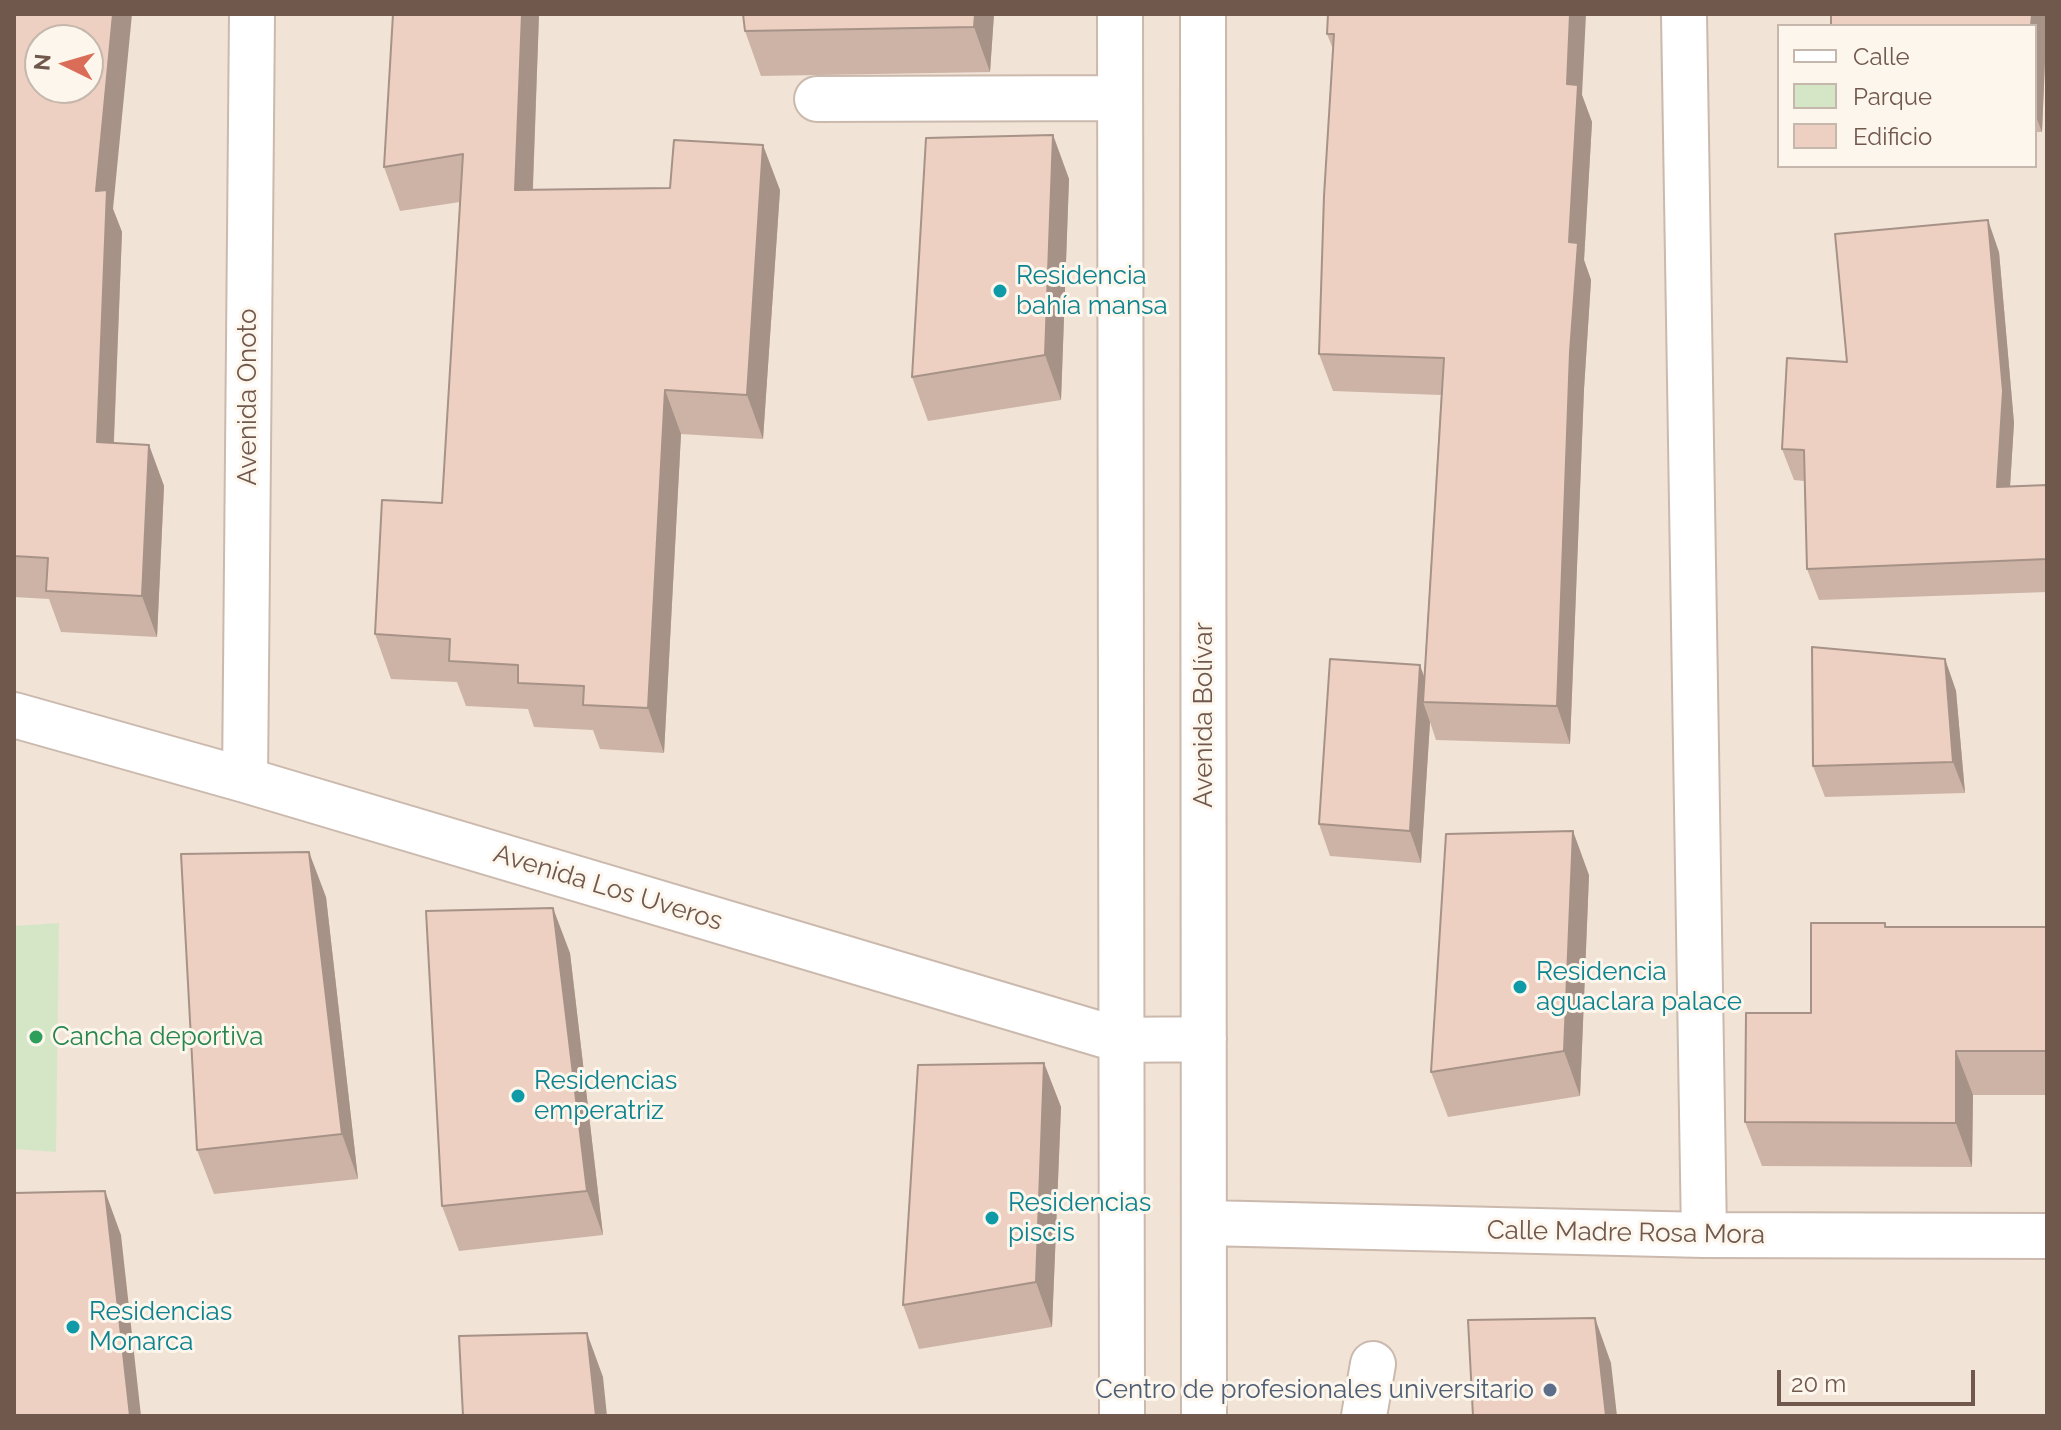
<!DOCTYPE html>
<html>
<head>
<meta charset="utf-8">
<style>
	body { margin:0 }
	#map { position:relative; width:2061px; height:1430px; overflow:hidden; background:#faf1e6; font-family:Raleway,sans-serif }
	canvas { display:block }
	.frame { position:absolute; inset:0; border:16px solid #71584d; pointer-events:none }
	.legend { position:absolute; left:1777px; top:24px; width:260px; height:144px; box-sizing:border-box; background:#fdf6ec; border:2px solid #c5b7ac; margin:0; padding:10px 14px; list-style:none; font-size:24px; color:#71584d }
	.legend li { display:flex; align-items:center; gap:16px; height:40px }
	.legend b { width:40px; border:2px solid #c5b7ac }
	.north { position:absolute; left:24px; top:24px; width:80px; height:80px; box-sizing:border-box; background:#fdf6ec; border:2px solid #c5b7ac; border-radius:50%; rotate:275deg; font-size:22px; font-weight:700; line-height:32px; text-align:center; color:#71584d }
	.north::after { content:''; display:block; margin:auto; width:28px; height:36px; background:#d96d57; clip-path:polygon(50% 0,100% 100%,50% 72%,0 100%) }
	.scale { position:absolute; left:1777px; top:1370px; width:198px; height:36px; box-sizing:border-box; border:4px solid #71584d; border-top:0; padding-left:10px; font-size:24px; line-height:28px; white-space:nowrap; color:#71584d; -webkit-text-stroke:6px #fdf6ec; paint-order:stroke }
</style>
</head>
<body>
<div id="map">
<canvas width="2061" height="1430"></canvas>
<div class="frame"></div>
<ul class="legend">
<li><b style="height:10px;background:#fff"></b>Calle</li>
<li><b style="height:22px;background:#d5e6c6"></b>Parque</li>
<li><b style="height:22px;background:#edd0c1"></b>Edificio</li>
</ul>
<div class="north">N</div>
<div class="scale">20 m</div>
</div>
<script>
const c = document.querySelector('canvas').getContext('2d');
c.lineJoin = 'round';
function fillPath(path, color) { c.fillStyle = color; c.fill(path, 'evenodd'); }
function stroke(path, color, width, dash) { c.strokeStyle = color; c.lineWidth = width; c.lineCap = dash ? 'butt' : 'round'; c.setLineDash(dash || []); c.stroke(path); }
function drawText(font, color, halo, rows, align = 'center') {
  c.font = font + ' Raleway,sans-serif'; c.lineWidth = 6; c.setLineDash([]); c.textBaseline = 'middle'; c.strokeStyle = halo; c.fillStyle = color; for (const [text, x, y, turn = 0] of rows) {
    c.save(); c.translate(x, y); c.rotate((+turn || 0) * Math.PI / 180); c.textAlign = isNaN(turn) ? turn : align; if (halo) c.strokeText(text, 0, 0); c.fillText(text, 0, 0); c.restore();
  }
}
fillPath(new Path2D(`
	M 14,14 L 2047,14 L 2047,1416 L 14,1416 ZM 1779,26 L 2035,26 L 2035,166 L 1779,166 ZM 40,40 L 88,40 L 88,88 L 40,88 Z`), '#f1e3d6');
fillPath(new Path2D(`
	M 59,923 L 56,1152 L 14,1149 L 14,926 Z`), '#d5e6c6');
const minor = new Path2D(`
	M 1120,14 L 1122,1416
	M 1203,14 L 1204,1416
	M 1684,14 L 1704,1235
	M 817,99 L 1120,98
	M 14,715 L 245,780 L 1120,1040 L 1204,1039
	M 245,780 L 252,14
	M 1206,1223 L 1704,1235 L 2047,1236
	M 1364,1416 L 1373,1364`);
stroke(minor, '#cbb9ae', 48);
stroke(minor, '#fff', 44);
fillPath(new Path2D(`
	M 14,14 L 113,209 L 122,232 L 114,443 L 149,445 L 164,486 L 157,637 L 61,632 L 49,599 L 14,597 Z
	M 393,14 L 539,14 L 533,190 L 780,190 L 763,439 L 681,434 L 664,753 L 600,749 L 593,730 L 534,727 L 528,709 L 466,706 L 457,682 L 391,679 L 375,634 L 442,503 L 460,202 L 400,211 L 384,167 Z
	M 994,14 L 990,72 L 761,76 L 745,31 Z
	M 1328,14 L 1582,95 L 1592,122 L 1584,260 L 1591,280 L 1584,389 L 1570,744 L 1436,740 L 1430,722 L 1421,863 L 1330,856 L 1319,824 L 1424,677 L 1441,395 L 1333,391 L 1319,354 L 1333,49 L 1327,34 Z
	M 2047,14 L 2042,132 L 2035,132 L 2035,26 Z
	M 1053,135 L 1069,179 L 1061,400 L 928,421 L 912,377 Z
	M 1999,252 L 2014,423 L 2010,486 L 2047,485 L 2047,592 L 1819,600 L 1807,569 L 1804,481 L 1794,480 L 1782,449 L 1847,362 Z
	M 1945,659 L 1956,691 L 1965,793 L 1825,797 L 1813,766 Z
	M 1589,875 L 1580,1096 L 1448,1117 L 1431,1072 Z
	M 326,897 L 358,1179 L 214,1194 L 197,1150 Z
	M 1885,923 L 1886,927 L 2047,927 L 2047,1095 L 1973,1095 L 1972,1167 L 1762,1166 L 1745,1122 L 1811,1013 Z
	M 570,953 L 603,1235 L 459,1251 L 442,1206 Z
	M 1044,1063 L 1061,1107 L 1052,1327 L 919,1349 L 903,1305 Z`), '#ccb3a6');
fillPath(new Path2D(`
	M 113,14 L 132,14 L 113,209 L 122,232 L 112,484 L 97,442 L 96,191 Z
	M 522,14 L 539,14 L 531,235 L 515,190 Z
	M 975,14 L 994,14 L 990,72 L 974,27 Z
	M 1570,14 L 1586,14 L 1582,95 L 1592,122 L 1584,260 L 1591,280 L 1584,389 L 1570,744 L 1557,706 L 1567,84 Z
	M 2032,14 L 2047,14 L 2042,132 L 2035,114 L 2035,26 L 2031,26 Z
	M 1053,135 L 1069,179 L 1061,400 L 1045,355 Z
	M 763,145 L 780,190 L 763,439 L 747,395 Z
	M 1988,220 L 1999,252 L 2014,423 L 2008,519 L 1997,487 Z
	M 665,390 L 681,434 L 664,753 L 648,708 Z
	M 149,445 L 164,486 L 157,637 L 142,596 Z
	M 1945,659 L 1956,691 L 1965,793 L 1953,762 Z
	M 1420,665 L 1431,696 L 1423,702 L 1430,722 L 1421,863 L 1410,831 Z
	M 1573,831 L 1589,875 L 1580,1096 L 1564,1051 Z
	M 309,852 L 326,897 L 358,1179 L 342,1134 Z
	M 553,908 L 570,953 L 603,1235 L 587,1191 Z
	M 1956,1051 L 1973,1095 L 1972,1167 L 1956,1123 Z
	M 1044,1063 L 1061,1107 L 1052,1327 L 1036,1282 Z
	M 105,1191 L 121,1235 L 141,1416 L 130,1416 Z
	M 1595,1318 L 1611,1363 L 1617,1416 L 1606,1416 Z
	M 587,1333 L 603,1377 L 607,1416 L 596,1416 Z`), '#a69287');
const building = new Path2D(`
	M 14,14 L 113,14 L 96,191 L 107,190 L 97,442 L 149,445 L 142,596 L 46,591 L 48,558 L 14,556 ZM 40,40 L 88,40 L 88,88 L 40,88 Z
	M 393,14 L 522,14 L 515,190 L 670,188 L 674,140 L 763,145 L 747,395 L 665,390 L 648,708 L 583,705 L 584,686 L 518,683 L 518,665 L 449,661 L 450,639 L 375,634 L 382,500 L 442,503 L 463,154 L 384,167 Z
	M 743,14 L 975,14 L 974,27 L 745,31 Z
	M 1328,14 L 1570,14 L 1567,84 L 1578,85 L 1569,242 L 1578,243 L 1570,352 L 1557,706 L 1423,702 L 1444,358 L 1319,354 L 1324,196 L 1334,34 L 1327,34 Z
	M 1831,14 L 2032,14 L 2031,26 L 1831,26 Z
	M 1053,135 L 1045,355 L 912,377 L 926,138 Z
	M 1988,220 L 2003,391 L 1997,487 L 2047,485 L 2047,559 L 1807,569 L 1804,450 L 1782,449 L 1787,358 L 1847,362 L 1835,234 Z
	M 1812,647 L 1945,659 L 1953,762 L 1813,766 Z
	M 1330,659 L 1420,665 L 1410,831 L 1319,824 Z
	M 1573,831 L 1564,1051 L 1431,1072 L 1446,834 Z
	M 309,852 L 342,1134 L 197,1150 L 181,854 Z
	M 553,908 L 587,1191 L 442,1206 L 426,911 Z
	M 1811,923 L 1885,923 L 1885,927 L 2047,927 L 2047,1051 L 1956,1051 L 1956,1123 L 1745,1122 L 1746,1013 L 1811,1013 Z
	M 1044,1063 L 1036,1282 L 903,1305 L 918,1065 Z
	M 105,1191 L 130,1416 L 14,1416 L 14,1193 Z
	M 1595,1318 L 1606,1416 L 1473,1416 L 1468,1320 Z
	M 587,1333 L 596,1416 L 463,1416 L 459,1336 Z`);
fillPath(building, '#edd0c1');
stroke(building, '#a69287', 2);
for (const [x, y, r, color] of [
	[1000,291,8,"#0f9aa8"],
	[1520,987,8,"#0f9aa8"],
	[36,1037,8,"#2e9e5b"],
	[518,1096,8,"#0f9aa8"],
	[992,1218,8,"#0f9aa8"],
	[73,1327,8,"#0f9aa8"],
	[1550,1390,8,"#5c6f8a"]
]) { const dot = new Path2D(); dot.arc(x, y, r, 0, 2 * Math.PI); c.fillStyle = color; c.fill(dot); stroke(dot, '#fdf6ec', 3); }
drawText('26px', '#0d838f', '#fdf6ec', [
	["Residencia",1016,276],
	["bahía mansa",1016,306],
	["Residencia",1536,972],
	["aguaclara palace",1536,1002],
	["Residencias",534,1081],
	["emperatriz",534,1111],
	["Residencias",1008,1203],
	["piscis",1008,1233],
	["Residencias",89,1312],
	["Monarca",89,1342]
], 'left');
drawText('26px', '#71584d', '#fdf6ec', [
	["Avenida Onoto",248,397,-90],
	["Avenida Bolívar",1204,715,-90],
	["Avenida Los Uveros",608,888,17],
	["Calle Madre Rosa Mora",1626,1233,1]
]);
drawText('26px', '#27864d', '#fdf6ec', [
	["Cancha deportiva",52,1037]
], 'left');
drawText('26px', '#4e5e75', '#fdf6ec', [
	["Centro de profesionales universitario",1534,1390]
], 'right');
</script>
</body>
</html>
